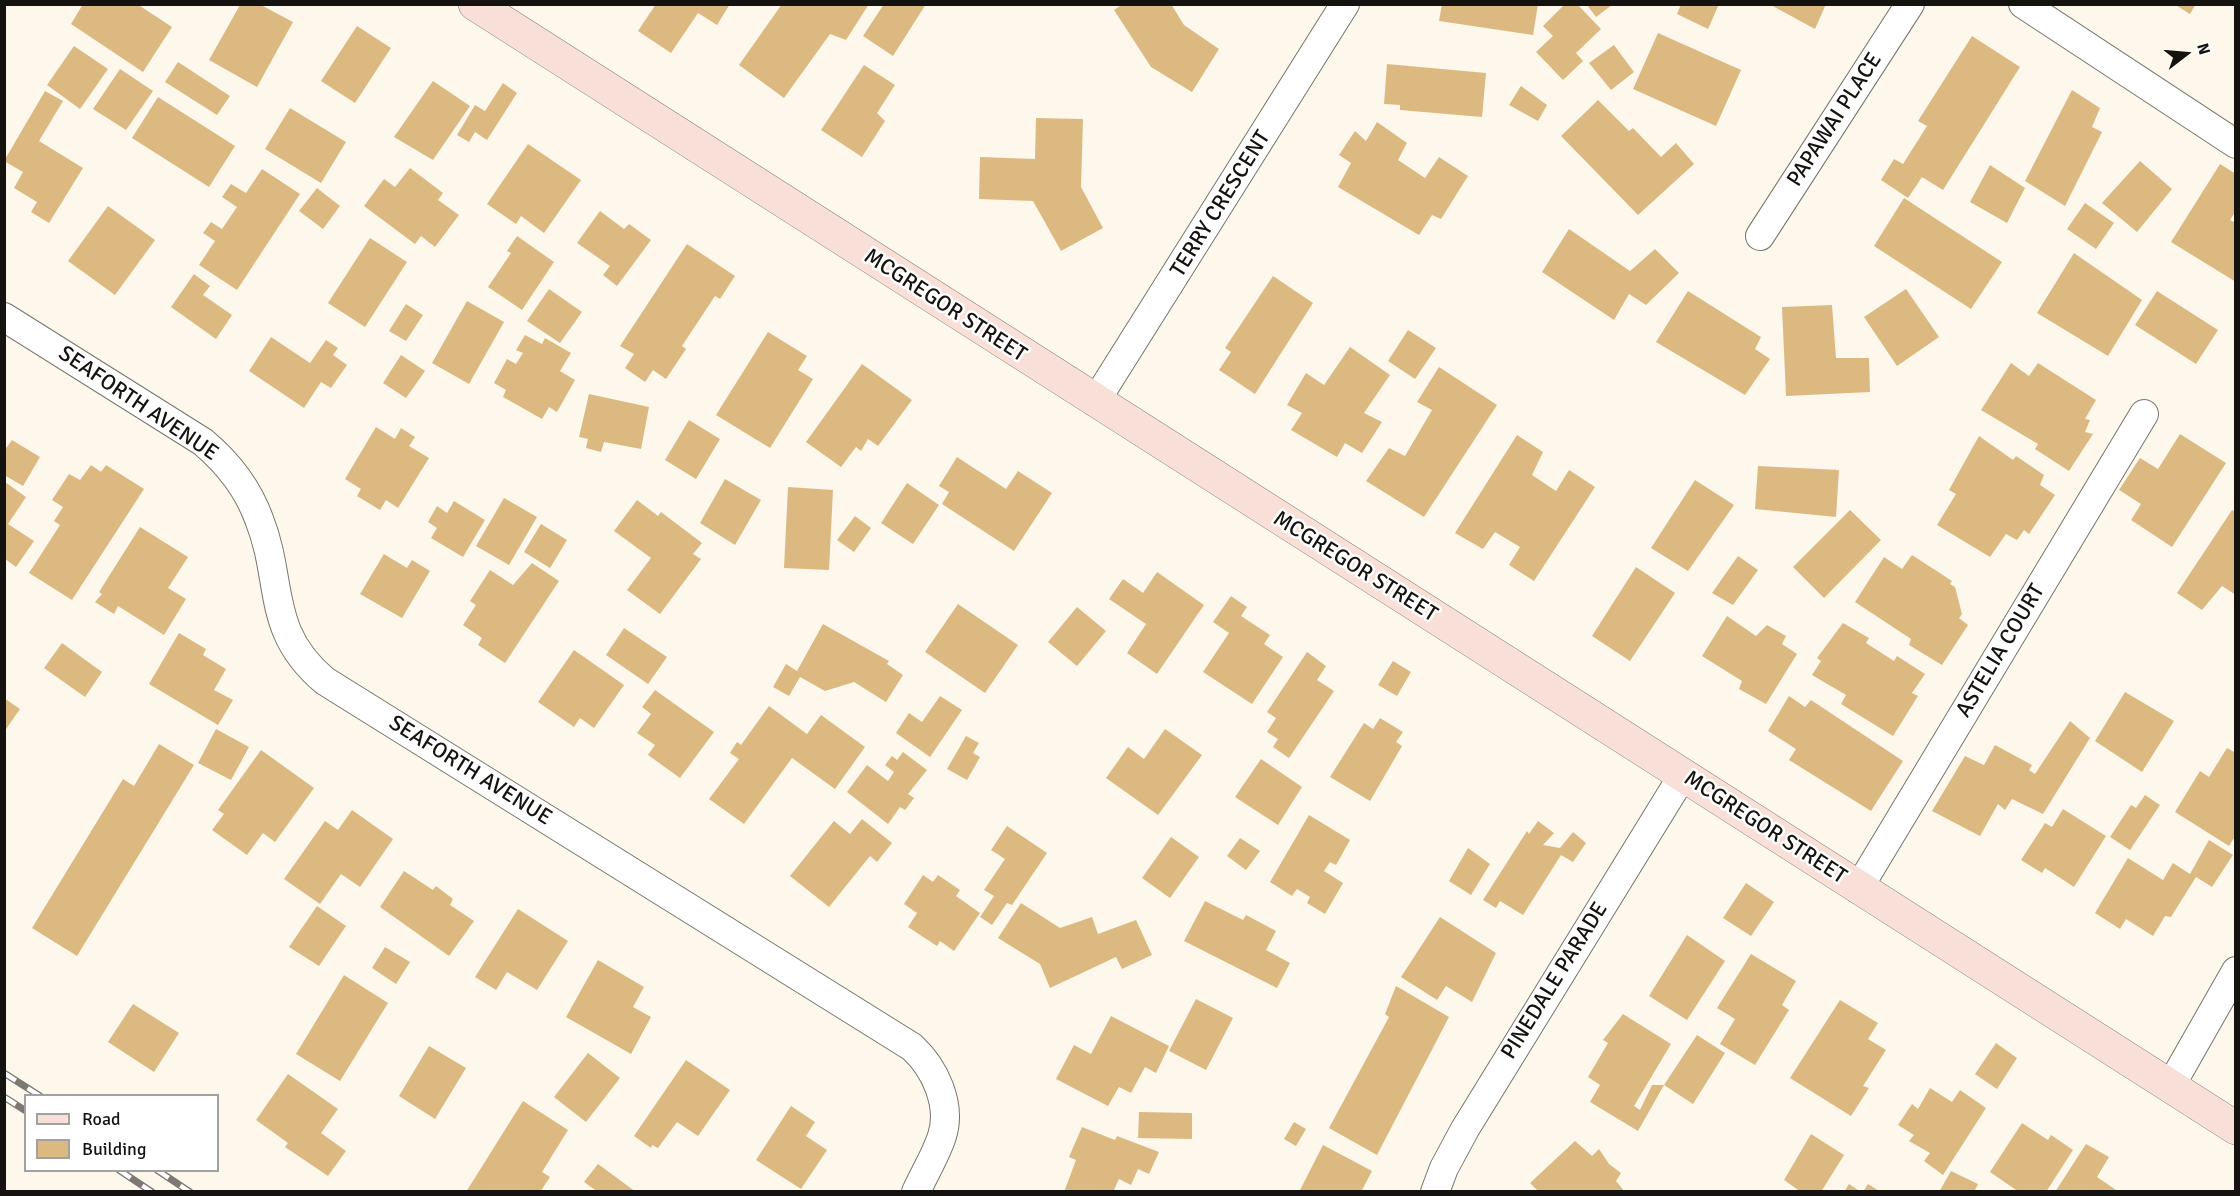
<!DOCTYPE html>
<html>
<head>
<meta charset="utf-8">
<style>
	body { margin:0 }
	#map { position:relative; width:2240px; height:1196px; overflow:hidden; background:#fdf7ec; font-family:Signika,sans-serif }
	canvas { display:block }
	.frame { position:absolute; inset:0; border:6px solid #151310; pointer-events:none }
	.legend { position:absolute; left:24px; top:1094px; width:195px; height:78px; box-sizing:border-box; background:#fff; border:2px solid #a1a19f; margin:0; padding:8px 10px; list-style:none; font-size:18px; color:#151310 }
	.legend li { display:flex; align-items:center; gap:12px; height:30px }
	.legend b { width:30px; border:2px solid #a1a19f }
	.north { position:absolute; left:2156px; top:24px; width:60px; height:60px; -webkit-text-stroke:4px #fff; paint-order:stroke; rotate:74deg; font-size:16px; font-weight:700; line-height:24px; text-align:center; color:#151310 }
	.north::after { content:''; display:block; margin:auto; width:21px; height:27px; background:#151310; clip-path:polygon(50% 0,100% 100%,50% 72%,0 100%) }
</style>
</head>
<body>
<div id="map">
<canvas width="2240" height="1196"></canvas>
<div class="frame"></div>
<ul class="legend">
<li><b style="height:8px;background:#f8e0d9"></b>Road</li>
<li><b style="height:16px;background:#ddb982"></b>Building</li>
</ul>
<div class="north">N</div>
</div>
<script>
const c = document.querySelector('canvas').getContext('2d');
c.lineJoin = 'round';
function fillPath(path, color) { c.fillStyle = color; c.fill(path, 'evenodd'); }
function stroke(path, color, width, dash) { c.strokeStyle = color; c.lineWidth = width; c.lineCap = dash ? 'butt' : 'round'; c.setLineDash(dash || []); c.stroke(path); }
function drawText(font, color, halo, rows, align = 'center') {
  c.font = font + ' Signika,sans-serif'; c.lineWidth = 5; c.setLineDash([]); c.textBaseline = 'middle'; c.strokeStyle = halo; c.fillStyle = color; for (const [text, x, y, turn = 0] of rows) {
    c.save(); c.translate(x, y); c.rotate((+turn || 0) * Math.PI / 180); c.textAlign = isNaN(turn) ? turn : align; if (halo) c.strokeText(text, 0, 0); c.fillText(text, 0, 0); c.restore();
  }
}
fillPath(new Path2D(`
	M 83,4 L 137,4 L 172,27 L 143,72 L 71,24 Z
	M 656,4 L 730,4 L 717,25 L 698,13 L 671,53 L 638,31 Z
	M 782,4 L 869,4 L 846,40 L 830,34 L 784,98 L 739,65 Z
	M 884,4 L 926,4 L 893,56 L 863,36 Z
	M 1123,4 L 1171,4 L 1184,25 L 1219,49 L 1192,92 L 1151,67 L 1114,10 Z
	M 1442,4 L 1538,4 L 1533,35 L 1439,21 Z
	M 1565,4 L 1577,4 L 1601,29 L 1576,53 L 1583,61 L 1563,80 L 1536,52 L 1553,36 L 1543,26 Z
	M 1681,4 L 1719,4 L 1708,29 L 1677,14 Z
	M 1769,4 L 1826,4 L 1815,29 Z
	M 2174,4 L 2196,4 L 2190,14 Z
	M 240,5 L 261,5 L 293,22 L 257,87 L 209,60 Z
	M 1587,5 L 1612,5 L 1596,17 Z
	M 357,26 L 391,48 L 355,103 L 321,81 Z
	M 1658,33 L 1741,70 L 1716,126 L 1633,89 Z
	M 1972,36 L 2020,67 L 1943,190 L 1922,177 L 1908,198 L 1881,180 L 1894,159 L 1903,164 L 1927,126 L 1918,121 Z
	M 1614,45 L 1634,72 L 1611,90 L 1589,63 Z
	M 74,46 L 108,69 L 80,109 L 47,85 Z
	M 178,62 L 230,96 L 217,115 L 165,82 Z
	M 1387,64 L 1486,73 L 1482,117 L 1400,110 L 1400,105 L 1384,104 Z
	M 864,65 L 895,85 L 877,113 L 885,121 L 862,157 L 821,130 Z
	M 120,69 L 153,91 L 126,130 L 93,109 Z
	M 433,81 L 470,106 L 433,160 L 394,137 Z
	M 503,83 L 517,93 L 487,140 L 475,132 L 469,142 L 457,135 L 475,105 L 485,111 Z
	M 1521,86 L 1547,105 L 1538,121 L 1509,105 Z
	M 2072,90 L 2100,108 L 2092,127 L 2102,132 L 2065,206 L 2025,181 Z
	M 45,91 L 63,101 L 39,141 L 83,168 L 49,223 L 31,212 L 37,202 L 14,188 L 23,172 L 4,161 Z
	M 158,97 L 235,146 L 209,187 L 132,138 Z
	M 1598,100 L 1629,131 L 1633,128 L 1661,157 L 1676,143 L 1694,164 L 1638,215 L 1561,136 Z
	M 290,108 L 346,142 L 321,183 L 265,149 Z
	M 1036,118 L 1083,119 L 1081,187 L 1103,228 L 1061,251 L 1033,201 L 979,199 L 980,157 L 1035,159 Z
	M 1377,122 L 1407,143 L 1398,160 L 1425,178 L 1439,157 L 1468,176 L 1441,219 L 1432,215 L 1419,235 L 1338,187 L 1351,163 L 1339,155 L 1355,131 L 1366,141 Z
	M 528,144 L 581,180 L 544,233 L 521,216 L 516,224 L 487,204 Z
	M 2140,161 L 2172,189 L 2137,232 L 2102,203 Z
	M 2220,164 L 2236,174 L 2236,211 L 2230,220 L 2236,223 L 2236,282 L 2171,242 Z
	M 1990,165 L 2025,188 L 2007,223 L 1970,202 Z
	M 410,168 L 443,193 L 438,200 L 459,215 L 435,247 L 421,236 L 415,244 L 364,206 L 384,179 L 395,187 Z
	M 262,169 L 300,194 L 237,290 L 199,265 L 215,241 L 203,233 L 211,222 L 222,229 L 237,207 L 222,197 L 231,184 L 246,193 Z
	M 317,188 L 340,206 L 323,229 L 299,211 Z
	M 1904,198 L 2002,262 L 1971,309 L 1874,246 Z
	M 2085,203 L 2114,223 L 2096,249 L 2067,229 Z
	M 108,206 L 155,240 L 115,295 L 68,261 Z
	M 600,211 L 624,229 L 629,224 L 651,240 L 617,286 L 603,275 L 610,266 L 577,243 Z
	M 1569,229 L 1630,271 L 1655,249 L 1679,273 L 1646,305 L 1629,294 L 1614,320 L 1542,272 Z
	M 517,236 L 554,262 L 522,310 L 488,287 L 511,253 L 507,251 Z
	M 370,238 L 407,262 L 365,327 L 328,303 Z
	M 687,244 L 735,276 L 720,299 L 715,296 L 682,346 L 686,349 L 666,379 L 653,370 L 645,382 L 625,368 L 634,354 L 620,346 Z
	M 2074,253 L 2142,300 L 2108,356 L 2037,313 Z
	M 194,274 L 210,286 L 203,295 L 232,315 L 216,339 L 171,307 Z
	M 1273,276 L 1313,303 L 1255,394 L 1219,370 L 1231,352 L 1225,348 Z
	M 549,289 L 582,312 L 560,343 L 527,321 Z
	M 1906,289 L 1939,337 L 1897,366 L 1864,317 Z
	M 1688,291 L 1761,337 L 1755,349 L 1770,359 L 1745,395 L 1656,342 Z
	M 2157,291 L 2218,330 L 2196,364 L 2135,325 Z
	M 467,301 L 504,322 L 469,384 L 432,363 Z
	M 406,304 L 423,315 L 406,341 L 389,331 Z
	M 1832,305 L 1836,358 L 1869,358 L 1870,392 L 1786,396 L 1782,307 Z
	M 1408,330 L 1436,348 L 1415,379 L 1388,361 Z
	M 768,332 L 807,356 L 798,370 L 813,379 L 770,448 L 716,415 Z
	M 525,335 L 542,344 L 545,338 L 571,353 L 560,371 L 575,380 L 557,412 L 549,407 L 542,419 L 503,397 L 506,390 L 494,383 L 507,359 L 516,364 L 523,353 L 516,350 Z
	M 271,337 L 310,363 L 326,340 L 338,348 L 333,355 L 347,365 L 331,388 L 321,382 L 304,408 L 249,371 Z
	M 1350,347 L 1390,375 L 1364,413 L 1382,422 L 1362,453 L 1345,443 L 1337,457 L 1291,430 L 1302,413 L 1287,405 L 1306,373 L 1324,385 Z
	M 401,355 L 425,371 L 406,398 L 383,383 Z
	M 2011,363 L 2029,376 L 2038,363 L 2096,400 L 2085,419 L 2090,420 L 2085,432 L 2093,434 L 2069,471 L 2035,449 L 2038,444 L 1981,410 Z
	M 862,364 L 912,400 L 878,446 L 868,439 L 861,451 L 856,447 L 841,467 L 806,442 Z
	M 1439,367 L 1497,405 L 1424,517 L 1366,481 L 1389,448 L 1405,456 L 1432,410 L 1417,402 Z
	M 589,394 L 649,407 L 641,449 L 604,442 L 601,452 L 586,448 L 588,439 L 579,437 Z
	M 689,420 L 720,439 L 696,479 L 665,460 Z
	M 376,427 L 395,439 L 401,428 L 415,437 L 409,446 L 429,458 L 398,508 L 386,500 L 380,510 L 357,496 L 361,489 L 345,479 Z
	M 2180,434 L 2226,463 L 2172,547 L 2131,520 L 2141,504 L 2119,490 L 2140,458 L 2158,469 Z
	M 1517,435 L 1543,452 L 1532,475 L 1556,491 L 1569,470 L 1595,487 L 1534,581 L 1509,565 L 1520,547 L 1495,532 L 1483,549 L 1455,533 Z
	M 1979,436 L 2013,460 L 2016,456 L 2044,475 L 2040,485 L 2055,495 L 2029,534 L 2024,530 L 2017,540 L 2006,534 L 1990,557 L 1937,525 L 1956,494 L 1949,490 Z
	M 12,440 L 40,457 L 23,486 L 4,475 L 4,451 Z
	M 957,457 L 1006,489 L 1018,471 L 1052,493 L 1014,551 L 942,504 L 949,492 L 939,486 Z
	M 91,465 L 101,472 L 106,465 L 144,489 L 72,600 L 29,573 L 60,525 L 54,521 L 63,507 L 52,500 L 69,474 L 80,480 Z
	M 1758,466 L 1839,470 L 1836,517 L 1755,509 Z
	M 725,479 L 761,500 L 735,545 L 700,523 Z
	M 1695,480 L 1734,505 L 1688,571 L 1651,548 Z
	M 5,482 L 26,497 L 8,524 L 34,541 L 16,567 L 5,559 Z
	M 907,483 L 939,505 L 913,544 L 881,523 Z
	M 788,487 L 833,490 L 829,570 L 784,568 Z
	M 504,498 L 537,517 L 509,565 L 476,546 Z
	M 637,500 L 658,516 L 661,512 L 702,543 L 693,554 L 701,559 L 660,614 L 627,590 L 651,558 L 614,531 Z
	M 454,501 L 485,520 L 463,557 L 431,538 L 437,528 L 428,522 L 437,506 L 447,513 Z
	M 1850,510 L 1881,540 L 1824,598 L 1793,567 Z
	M 2232,510 L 2236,512 L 2236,595 L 2222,586 L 2202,610 L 2177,593 Z
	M 855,516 L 871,528 L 854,552 L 837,540 Z
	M 541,524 L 567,540 L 550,568 L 524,552 Z
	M 140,527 L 188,557 L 168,588 L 186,599 L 164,635 L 118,606 L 114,614 L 95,602 L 102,594 L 99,592 Z
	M 384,554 L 407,568 L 412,560 L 430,571 L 402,618 L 360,594 Z
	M 1912,555 L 1952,581 L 1950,584 L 1955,587 L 1962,614 L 1959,618 L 1968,625 L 1942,665 L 1909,645 L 1911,639 L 1855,602 L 1884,557 L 1902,569 Z
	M 1738,556 L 1758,570 L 1733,605 L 1712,593 Z
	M 532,563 L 559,581 L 505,663 L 478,645 L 482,638 L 463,625 L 476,605 L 470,601 L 490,570 L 513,585 Z
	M 1636,567 L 1675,593 L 1630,661 L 1592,636 Z
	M 1157,572 L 1204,605 L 1157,674 L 1127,653 L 1146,624 L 1109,599 L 1123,579 L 1143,593 Z
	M 1231,596 L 1247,607 L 1241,616 L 1270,635 L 1264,644 L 1283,657 L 1252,704 L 1203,672 L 1229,633 L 1213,622 Z
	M 958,604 L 1018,645 L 985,693 L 925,652 Z
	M 1077,607 L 1106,631 L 1077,666 L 1048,642 Z
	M 1727,616 L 1756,636 L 1767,625 L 1786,636 L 1782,644 L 1797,654 L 1766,704 L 1739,689 L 1742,681 L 1702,656 Z
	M 1843,623 L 1869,638 L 1866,643 L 1894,661 L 1897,656 L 1925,674 L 1912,693 L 1918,696 L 1893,736 L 1841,704 L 1846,695 L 1812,675 L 1821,661 L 1817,658 Z
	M 823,624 L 889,661 L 887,664 L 903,675 L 886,702 L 854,682 L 825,691 L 800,677 L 789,696 L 773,687 L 786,664 L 797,671 Z
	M 624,628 L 667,657 L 648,684 L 606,655 Z
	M 179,633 L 206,649 L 203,655 L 226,669 L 214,690 L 233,700 L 218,725 L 149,684 Z
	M 62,643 L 102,672 L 85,697 L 44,668 Z
	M 574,650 L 624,685 L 594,728 L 580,718 L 574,727 L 538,702 Z
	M 1307,652 L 1326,666 L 1317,680 L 1334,691 L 1289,758 L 1273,747 L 1278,739 L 1267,732 L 1276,718 L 1267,712 Z
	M 1393,661 L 1411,672 L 1397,696 L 1378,685 Z
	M 655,690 L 714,732 L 680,778 L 648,755 L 655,745 L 637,733 L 651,714 L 642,707 Z
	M 2125,692 L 2174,721 L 2142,772 L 2095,741 Z
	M 940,696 L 962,710 L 930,757 L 896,733 L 909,713 L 922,722 Z
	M 1789,696 L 1805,707 L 1811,700 L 1903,761 L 1871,811 L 1789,760 L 1796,749 L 1768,731 Z
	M 4,698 L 20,709 L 4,732 Z
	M 769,706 L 807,734 L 821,715 L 865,747 L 835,789 L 792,758 L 744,824 L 709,799 L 739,759 L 730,753 L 737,742 L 741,745 Z
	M 1380,718 L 1403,732 L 1396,742 L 1402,746 L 1370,801 L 1330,777 L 1364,723 L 1373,729 Z
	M 2070,721 L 2090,738 L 2043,814 L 2012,799 L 2005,810 L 1998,804 L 1980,836 L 1932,811 L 1965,756 L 1984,765 L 1995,745 L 2032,765 L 2029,770 L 2035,774 Z
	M 216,729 L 249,747 L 231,780 L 198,763 Z
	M 1165,729 L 1202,755 L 1158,815 L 1106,778 L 1128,747 L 1144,759 Z
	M 966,736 L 979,743 L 973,753 L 980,757 L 967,780 L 947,769 Z
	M 159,744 L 194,765 L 77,956 L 32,928 L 123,779 L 134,786 Z
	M 2227,748 L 2236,753 L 2236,835 L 2229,846 L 2175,812 L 2200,771 L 2209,777 Z
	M 261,750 L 314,788 L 275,842 L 263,833 L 247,855 L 212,830 L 224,814 L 218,810 Z
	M 903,752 L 927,770 L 908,794 L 914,798 L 905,810 L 900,807 L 888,824 L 847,792 L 867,765 L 888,781 L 894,772 L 885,765 L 892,756 L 897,760 Z
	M 1261,759 L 1302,787 L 1278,825 L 1235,797 Z
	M 2145,795 L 2160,805 L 2130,850 L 2110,837 L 2131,805 L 2136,808 Z
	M 2063,809 L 2106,836 L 2074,887 L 2045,868 L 2042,873 L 2021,860 L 2045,823 L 2052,827 Z
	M 352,810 L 393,839 L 360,887 L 341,874 L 320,904 L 284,879 L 325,821 L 338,830 Z
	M 1309,815 L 1350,840 L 1336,865 L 1330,862 L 1324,871 L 1343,883 L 1325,914 L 1307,903 L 1310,897 L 1297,889 L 1292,896 L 1270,882 Z
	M 862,819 L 892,843 L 877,862 L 870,856 L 829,907 L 790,876 L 834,821 L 850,834 Z
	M 1538,821 L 1554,833 L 1543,845 L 1560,848 L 1573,832 L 1586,843 L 1573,862 L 1561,855 L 1523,915 L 1500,901 L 1496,908 L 1483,900 L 1527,831 L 1529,834 Z
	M 1007,826 L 1047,853 L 1012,905 L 1007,903 L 992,925 L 980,917 L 994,896 L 984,890 L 1005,859 L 991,850 Z
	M 1171,837 L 1199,857 L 1170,898 L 1142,878 Z
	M 1240,838 L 1260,851 L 1246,870 L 1227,856 Z
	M 2209,840 L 2233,855 L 2212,887 L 2196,877 L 2171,917 L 2165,916 L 2153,936 L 2126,919 L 2120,929 L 2095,913 L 2128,858 L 2163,880 L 2173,863 L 2190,874 Z
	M 1468,848 L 1490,864 L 1471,895 L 1449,881 Z
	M 404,871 L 433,890 L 436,886 L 453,899 L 450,905 L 474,921 L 449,956 L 380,907 Z
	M 923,875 L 933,882 L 938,875 L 960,890 L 956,896 L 980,913 L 954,951 L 940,941 L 937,946 L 908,927 L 917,913 L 904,904 Z
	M 1746,883 L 1774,902 L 1751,936 L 1723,918 Z
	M 1205,901 L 1243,920 L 1246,915 L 1276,931 L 1266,950 L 1290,963 L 1277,988 L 1184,941 Z
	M 1021,903 L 1060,928 L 1092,917 L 1098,934 L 1136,920 L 1152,955 L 1122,969 L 1116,957 L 1050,988 L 1040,964 L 998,938 Z
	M 317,906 L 346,926 L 319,966 L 289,947 Z
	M 518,909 L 568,941 L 537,990 L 507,972 L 496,990 L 475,977 Z
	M 1440,917 L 1496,953 L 1472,1002 L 1446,986 L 1437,1000 L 1401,977 Z
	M 1687,935 L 1725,961 L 1687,1020 L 1649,996 Z
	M 385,947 L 410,962 L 396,984 L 372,968 Z
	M 1751,954 L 1796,981 L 1782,1005 L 1789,1010 L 1755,1065 L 1720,1044 L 1735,1019 L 1717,1008 Z
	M 598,960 L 644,987 L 633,1007 L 651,1017 L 631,1054 L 566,1017 Z
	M 344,975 L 388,1003 L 340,1081 L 296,1054 Z
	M 1396,986 L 1449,1017 L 1377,1155 L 1329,1128 L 1389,1017 L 1385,1014 Z
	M 1196,999 L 1233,1018 L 1206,1070 L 1169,1051 Z
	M 1840,1000 L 1878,1023 L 1868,1039 L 1886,1050 L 1863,1086 L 1869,1088 L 1851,1116 L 1790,1078 Z
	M 133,1004 L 179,1033 L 154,1072 L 108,1042 Z
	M 1623,1014 L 1671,1044 L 1634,1106 L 1640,1110 L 1652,1085 L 1664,1085 L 1697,1035 L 1725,1053 L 1693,1104 L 1664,1085 L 1638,1131 L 1590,1102 L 1600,1085 L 1588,1077 L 1608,1043 L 1603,1040 Z
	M 1111,1016 L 1169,1046 L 1156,1073 L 1145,1067 L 1131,1093 L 1119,1087 L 1108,1106 L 1056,1079 L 1074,1045 L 1091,1054 Z
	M 1996,1043 L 2017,1058 L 1997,1089 L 1975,1074 Z
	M 429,1046 L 466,1068 L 435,1119 L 399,1096 Z
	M 588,1053 L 620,1078 L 586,1122 L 554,1097 Z
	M 686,1060 L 730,1090 L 698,1136 L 677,1122 L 658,1148 L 652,1145 L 651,1148 L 634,1136 Z
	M 288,1074 L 338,1109 L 321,1133 L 346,1151 L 328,1176 L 285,1147 L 288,1143 L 256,1120 Z
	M 1930,1088 L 1952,1102 L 1960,1090 L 1986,1108 L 1943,1175 L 1924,1161 L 1930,1153 L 1909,1141 L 1914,1135 L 1898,1125 L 1912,1104 L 1918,1109 Z
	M 523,1101 L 568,1130 L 542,1172 L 550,1177 L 540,1192 L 466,1192 Z
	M 791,1106 L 815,1122 L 806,1136 L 827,1150 L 801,1189 L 756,1160 Z
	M 1139,1112 L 1192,1113 L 1192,1139 L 1138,1138 Z
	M 1294,1122 L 1306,1129 L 1296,1146 L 1284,1139 Z
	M 2022,1123 L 2048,1140 L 2051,1135 L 2073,1150 L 2046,1192 L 2019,1192 L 1990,1172 Z
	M 1082,1127 L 1115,1140 L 1117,1136 L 1159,1152 L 1149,1174 L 1138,1169 L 1131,1185 L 1119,1179 L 1113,1192 L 1064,1192 L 1076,1160 L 1069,1157 Z
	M 1811,1134 L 1844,1155 L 1821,1192 L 1801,1192 L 1784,1180 Z
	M 1575,1141 L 1592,1156 L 1599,1149 L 1609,1164 L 1621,1173 L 1616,1181 L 1625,1192 L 1539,1192 L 1530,1183 Z
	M 2086,1144 L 2109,1157 L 2097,1177 L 2119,1192 L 2055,1192 Z
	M 1323,1145 L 1372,1171 L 1361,1192 L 1299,1192 Z
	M 598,1164 L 636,1192 L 598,1192 L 584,1182 Z
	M 1951,1171 L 1978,1184 L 1974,1192 L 1939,1192 Z
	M 1849,1184 L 1861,1192 L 1844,1192 Z
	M 1868,1184 L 1881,1192 L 1863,1192 Z`), '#ddb982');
const street = new Path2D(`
	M 2023,4 L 2236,144
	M 1760,236 L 1910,4
	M 4,317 L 203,442 C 228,463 248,489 259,519 C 284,582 265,631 325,681 L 912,1047 C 935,1068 952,1105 942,1136 C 936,1155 924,1174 916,1192
	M 1095,402 L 1345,4
	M 1858,889 L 2144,414
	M 2170,1087 L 2236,971
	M 1435,1192 L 1444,1168 L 1465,1129 L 1683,775`);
const secondary = new Path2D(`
	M 475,4 L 2236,1128`);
stroke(street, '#79746b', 30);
stroke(secondary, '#79746b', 34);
stroke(street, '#fff', 28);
stroke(secondary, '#f8e0d9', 33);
const rail = new Path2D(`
	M 4,1073 L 40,1096
	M 4,1097 L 26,1111
	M 119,1170 L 152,1192
	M 157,1170 L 190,1192`);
stroke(rail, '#7c7872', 7);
stroke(rail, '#fff', 4.5, [14]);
drawText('22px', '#151310', '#fff', [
	["PAPAWAI PLACE",1835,120,-57],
	["TERRY CRESCENT",1221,204,-58],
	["MCGREGOR STREET",945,306,33],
	["SEAFORTH AVENUE",138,404,34],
	["MCGREGOR STREET",1355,567,32],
	["ASTELIA COURT",2001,651,-59],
	["SEAFORTH AVENUE",470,771,32],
	["MCGREGOR STREET",1765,828,33],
	["PINEDALE PARADE",1555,981,-58]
]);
</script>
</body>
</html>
